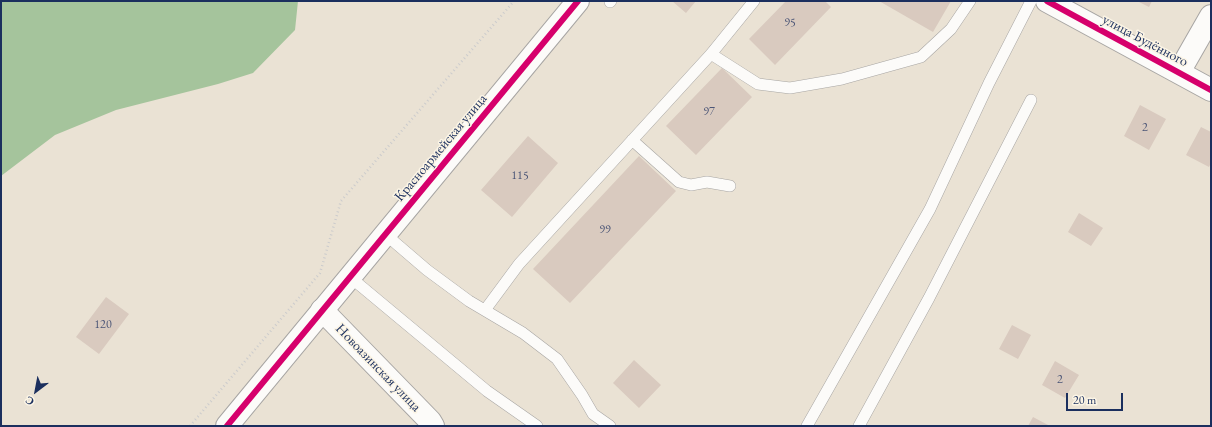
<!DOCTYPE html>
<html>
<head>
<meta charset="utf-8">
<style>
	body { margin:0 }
	#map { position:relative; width:1212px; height:427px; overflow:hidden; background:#eae2d4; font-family:"EB Garamond",serif }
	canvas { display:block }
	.frame { position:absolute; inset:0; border:2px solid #1b2f5e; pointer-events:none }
	.north { position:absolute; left:16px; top:371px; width:40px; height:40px; -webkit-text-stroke:3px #fcf5e5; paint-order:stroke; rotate:212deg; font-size:11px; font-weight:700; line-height:16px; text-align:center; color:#1b2f5e }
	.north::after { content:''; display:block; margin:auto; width:14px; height:18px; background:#1b2f5e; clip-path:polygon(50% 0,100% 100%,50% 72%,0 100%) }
	.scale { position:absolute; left:1066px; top:393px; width:57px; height:18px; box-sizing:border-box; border:2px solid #1b2f5e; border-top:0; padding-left:5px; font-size:12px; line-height:14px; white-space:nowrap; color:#1b2f5e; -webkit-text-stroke:3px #fcf5e5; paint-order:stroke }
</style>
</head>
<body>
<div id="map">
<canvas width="1212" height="427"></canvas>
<div class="frame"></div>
<div class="north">С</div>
<div class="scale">20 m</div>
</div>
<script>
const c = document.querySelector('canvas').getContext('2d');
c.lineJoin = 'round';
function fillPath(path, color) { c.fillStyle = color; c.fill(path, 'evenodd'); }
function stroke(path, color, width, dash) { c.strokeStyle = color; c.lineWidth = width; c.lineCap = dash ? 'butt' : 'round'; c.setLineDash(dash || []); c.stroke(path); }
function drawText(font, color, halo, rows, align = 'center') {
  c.font = font + ' "EB Garamond",serif'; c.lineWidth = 3; c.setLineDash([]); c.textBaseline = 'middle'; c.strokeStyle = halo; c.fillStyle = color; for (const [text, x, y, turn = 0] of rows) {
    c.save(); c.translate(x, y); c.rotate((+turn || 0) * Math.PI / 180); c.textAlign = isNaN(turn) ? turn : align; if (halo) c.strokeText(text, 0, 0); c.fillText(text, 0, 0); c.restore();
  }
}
fillPath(new Path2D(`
	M 1,1 L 298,1 L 295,30 L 253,73 L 218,84 L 116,110 L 55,135 L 1,176 Z`), '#a5c49c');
fillPath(new Path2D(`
	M 672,1 L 696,1 L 686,13 Z
	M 786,1 L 825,1 L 831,7 L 775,65 L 749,39 Z
	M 879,1 L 951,1 L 933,32 Z
	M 1137,1 L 1152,1 L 1149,7 Z
	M 722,68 L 752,97 L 696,155 L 666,126 Z
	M 1140,105 L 1166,119 L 1149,150 L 1124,136 Z
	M 1201,127 L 1211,132 L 1211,163 L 1209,167 L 1186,155 Z
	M 528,136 L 558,163 L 512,217 L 481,190 Z
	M 639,156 L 676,191 L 570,303 L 533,269 Z
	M 1079,213 L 1103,228 L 1091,246 L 1068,232 Z
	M 106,297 L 129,314 L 99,354 L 76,337 Z
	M 1012,325 L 1031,335 L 1018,359 L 999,349 Z
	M 634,360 L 661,385 L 639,408 L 613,383 Z
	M 1055,361 L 1079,375 L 1065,398 L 1042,385 Z
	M 1033,417 L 1050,426 L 1028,426 Z`), '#d9cabf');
const service = new Path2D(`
	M 610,2 L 611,1
	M 711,54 L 758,84 L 790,88 L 842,79 L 921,57 L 951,29 L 970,1
	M 632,140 L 679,182 L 691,185 L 707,182 L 730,186
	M 385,234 L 427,270 L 469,301 L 523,333 L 557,359 L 582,395 L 593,414 L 610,426
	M 350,277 L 487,391 L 537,426
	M 485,310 L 519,264 L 711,54 L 754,1
	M 807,426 L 930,209 L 989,83 L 1031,1
	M 859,426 L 929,298 L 1031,100`);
const minor = new Path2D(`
	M 1047,1 L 1211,90
	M 1179,72 L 1211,16
	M 322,310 L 430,421 L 433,426`);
const tertiary = new Path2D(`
	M 227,426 L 578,1`);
stroke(service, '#a7a5a3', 12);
stroke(minor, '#a7a5a3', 24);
stroke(tertiary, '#a7a5a3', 24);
stroke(new Path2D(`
	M 190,426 L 320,273 L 341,201 L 514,1`), '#cbcbcc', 2.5, [1, 3]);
stroke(service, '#fcfbf9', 11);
stroke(minor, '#fcfbf9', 22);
stroke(tertiary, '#fcfbf9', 22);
stroke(new Path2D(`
	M 1047,1 L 1211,90
	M 227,426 L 578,1`), '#d6006c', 6);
drawText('12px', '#4c5677', null, [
	["95",790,23],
	["97",709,112],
	["2",1145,128],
	["115",520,176],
	["99",605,230],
	["120",103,325],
	["2",1060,380]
]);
drawText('14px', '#1b2f5e', '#fcf5e5', [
	["улица Будённого",1145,41,28],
	["Красноармейская улица",441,148,-50],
	["Новоазинская улица",378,368,46]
]);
</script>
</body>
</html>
